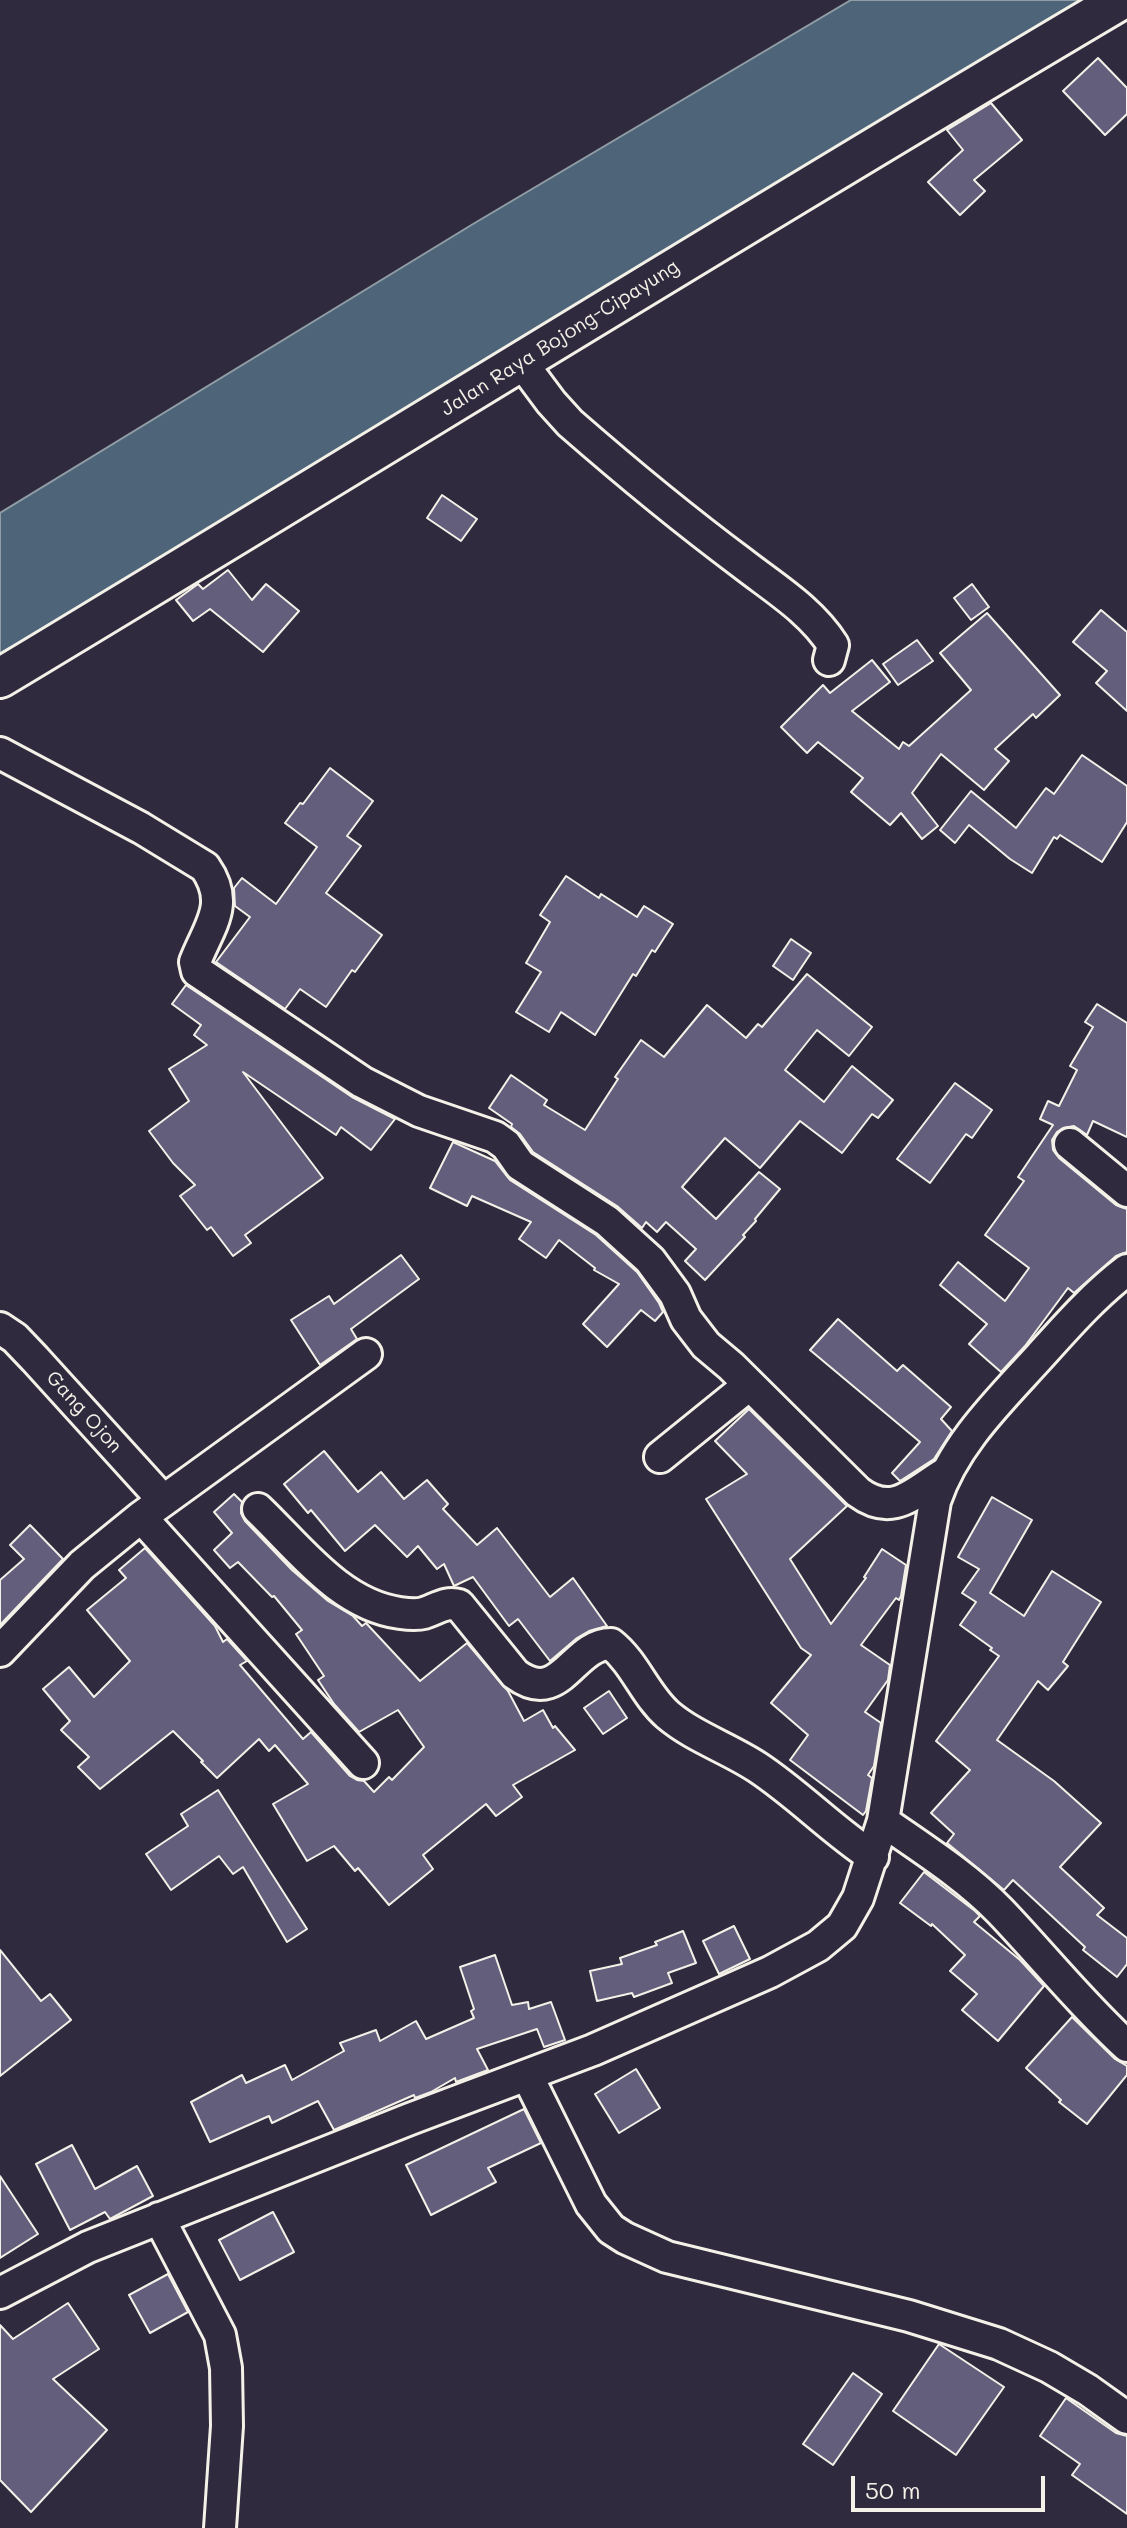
<!DOCTYPE html>
<html>
<head>
<meta charset="utf-8">
<style>
	body { margin:0 }
	#map { position:relative; width:1127px; height:2528px; overflow:hidden; background:#2f2a3d; font-family:Mali,sans-serif }
	canvas { display:block }
	.scale { position:absolute; left:851px; top:2476px; width:194px; height:36px; box-sizing:border-box; border:4px solid #f4f1e8; border-top:0; padding-left:10px; font-size:24px; line-height:28px; white-space:nowrap; color:#f4f1e8; -webkit-text-stroke:6px #2f2a3d; paint-order:stroke }
</style>
</head>
<body>
<div id="map">
<canvas width="1127" height="2528"></canvas>
<div class="scale">50 m</div>
</div>
<script>
const c = document.querySelector('canvas').getContext('2d');
c.lineJoin = 'round';
function fillPath(path, color) { c.fillStyle = color; c.fill(path, 'evenodd'); }
function stroke(path, color, width, dash) { c.strokeStyle = color; c.lineWidth = width; c.lineCap = dash ? 'butt' : 'round'; c.setLineDash(dash || []); c.stroke(path); }
function drawText(font, color, halo, rows, align = 'center') {
  c.font = font + ' Mali,sans-serif'; c.lineWidth = 6; c.setLineDash([]); c.textBaseline = 'middle'; c.strokeStyle = halo; c.fillStyle = color; for (const [text, x, y, turn = 0] of rows) {
    c.save(); c.translate(x, y); c.rotate((+turn || 0) * Math.PI / 180); c.textAlign = isNaN(turn) ? turn : align; if (halo) c.strokeText(text, 0, 0); c.fillText(text, 0, 0); c.restore();
  }
}
const water = new Path2D(`
	M 851,0 L 1126,0 L 0,678 L 0,513 L 473,224 Z`);
fillPath(water, '#4e6579');
stroke(water, '#909da5', 2);
const building = new Path2D(`
	M 1098,58 L 1127,88 L 1127,114 L 1105,135 L 1063,91 Z
	M 991,103 L 1022,140 L 974,180 L 985,191 L 960,215 L 928,182 L 963,150 L 947,130 Z
	M 442,495 L 477,519 L 461,541 L 427,518 Z
	M 228,570 L 252,600 L 266,584 L 299,611 L 263,652 L 210,609 L 193,621 L 176,600 L 198,584 L 203,589 Z
	M 972,584 L 989,607 L 971,620 L 954,598 Z
	M 1101,610 L 1127,632 L 1127,711 L 1096,683 L 1107,671 L 1073,642 Z
	M 987,613 L 1060,695 L 1036,718 L 1033,714 L 995,749 L 1009,761 L 984,790 L 941,754 L 912,793 L 938,826 L 922,839 L 901,813 L 890,825 L 851,792 L 863,778 L 818,742 L 807,753 L 781,727 L 823,685 L 830,693 L 872,660 L 890,682 L 852,711 L 899,749 L 903,742 L 909,746 L 971,690 L 940,653 Z
	M 917,640 L 933,661 L 898,685 L 883,664 Z
	M 1082,755 L 1127,786 L 1127,822 L 1102,862 L 1060,835 L 1057,839 L 1054,837 L 1032,873 L 1010,859 L 969,825 L 955,843 L 940,830 L 971,791 L 1016,828 L 1046,788 L 1054,794 Z
	M 330,768 L 373,801 L 347,836 L 361,846 L 326,893 L 382,935 L 355,972 L 352,970 L 326,1007 L 300,989 L 285,1009 L 216,962 L 250,917 L 235,906 L 234,888 L 242,878 L 276,904 L 317,847 L 285,823 L 300,803 L 303,804 Z
	M 566,876 L 599,898 L 601,894 L 637,917 L 644,906 L 673,924 L 655,952 L 652,950 L 636,976 L 633,974 L 595,1035 L 561,1012 L 549,1032 L 516,1012 L 541,972 L 526,963 L 550,922 L 540,915 Z
	M 791,939 L 811,953 L 793,980 L 773,966 Z
	M 807,974 L 872,1027 L 849,1056 L 817,1030 L 785,1070 L 824,1102 L 852,1066 L 893,1100 L 878,1118 L 872,1114 L 842,1153 L 800,1121 L 760,1168 L 725,1138 L 682,1187 L 716,1219 L 759,1172 L 780,1189 L 755,1219 L 756,1221 L 743,1235 L 745,1237 L 705,1280 L 685,1261 L 696,1249 L 666,1222 L 657,1232 L 646,1222 L 642,1228 L 617,1206 L 533,1152 L 520,1134 L 511,1127 L 512,1124 L 489,1108 L 511,1075 L 547,1100 L 544,1105 L 585,1130 L 618,1079 L 615,1077 L 641,1040 L 664,1057 L 707,1005 L 746,1038 L 758,1024 L 762,1027 Z
	M 186,985 L 352,1097 L 395,1119 L 371,1150 L 341,1127 L 336,1135 L 243,1072 L 323,1178 L 245,1235 L 251,1243 L 233,1256 L 211,1227 L 207,1230 L 180,1196 L 195,1185 L 173,1163 L 149,1131 L 189,1101 L 169,1069 L 207,1045 L 194,1035 L 201,1025 L 172,1004 Z
	M 1097,1004 L 1127,1023 L 1127,1137 L 1093,1121 L 1087,1135 L 1074,1126 L 1063,1128 L 1057,1132 L 1052,1140 L 1053,1150 L 1059,1158 L 1116,1205 L 1127,1209 L 1127,1252 L 1116,1256 L 1074,1293 L 1068,1288 L 1025,1346 L 1001,1372 L 969,1344 L 987,1324 L 940,1285 L 958,1262 L 1005,1301 L 1029,1268 L 985,1235 L 1024,1181 L 1018,1177 L 1053,1125 L 1040,1119 L 1048,1101 L 1059,1106 L 1077,1070 L 1070,1066 L 1093,1027 L 1085,1022 Z
	M 955,1083 L 992,1110 L 972,1138 L 966,1134 L 930,1183 L 897,1159 Z
	M 453,1142 L 495,1161 L 510,1180 L 596,1235 L 637,1272 L 659,1303 L 663,1312 L 655,1321 L 641,1310 L 607,1347 L 583,1324 L 619,1284 L 594,1270 L 595,1268 L 559,1240 L 546,1258 L 519,1239 L 531,1222 L 472,1196 L 467,1206 L 430,1188 Z
	M 401,1255 L 419,1279 L 351,1329 L 357,1339 L 320,1365 L 291,1320 L 329,1296 L 334,1304 Z
	M 838,1319 L 897,1371 L 903,1365 L 951,1407 L 941,1419 L 952,1431 L 934,1459 L 900,1481 L 892,1473 L 920,1442 L 810,1350 Z
	M 749,1409 L 847,1506 L 790,1559 L 831,1624 L 866,1578 L 864,1577 L 882,1549 L 906,1565 L 901,1596 L 899,1600 L 896,1598 L 861,1645 L 890,1665 L 888,1680 L 865,1712 L 881,1723 L 874,1766 L 868,1775 L 872,1778 L 866,1811 L 863,1815 L 790,1760 L 808,1735 L 771,1703 L 811,1655 L 801,1648 L 706,1499 L 747,1474 L 715,1441 Z
	M 324,1451 L 358,1492 L 381,1472 L 404,1499 L 427,1480 L 448,1504 L 443,1509 L 477,1545 L 497,1528 L 550,1597 L 573,1578 L 607,1626 L 589,1631 L 577,1638 L 550,1661 L 518,1619 L 509,1626 L 473,1577 L 454,1586 L 444,1564 L 437,1569 L 418,1546 L 407,1557 L 375,1525 L 345,1551 L 311,1510 L 308,1513 L 284,1484 Z
	M 234,1494 L 242,1502 L 241,1513 L 245,1521 L 292,1570 L 328,1601 L 353,1616 L 362,1626 L 366,1623 L 420,1681 L 467,1643 L 508,1691 L 524,1721 L 543,1710 L 553,1728 L 555,1726 L 575,1750 L 513,1785 L 522,1797 L 496,1816 L 486,1804 L 423,1855 L 433,1869 L 389,1905 L 358,1868 L 355,1871 L 334,1846 L 307,1861 L 273,1804 L 308,1784 L 275,1745 L 269,1751 L 259,1739 L 217,1778 L 201,1762 L 203,1761 L 173,1731 L 100,1789 L 78,1767 L 89,1757 L 61,1730 L 70,1721 L 43,1689 L 69,1667 L 94,1697 L 130,1661 L 87,1610 L 126,1578 L 119,1570 L 145,1548 L 215,1626 L 223,1642 L 227,1639 L 247,1661 L 240,1665 L 303,1739 L 311,1732 L 350,1776 L 357,1780 L 364,1781 L 374,1792 L 389,1777 L 392,1780 L 424,1747 L 398,1710 L 359,1732 L 334,1704 L 318,1680 L 324,1676 L 296,1634 L 302,1630 L 274,1596 L 272,1597 L 238,1562 L 230,1568 L 214,1550 L 232,1533 L 214,1512 Z
	M 992,1497 L 1032,1520 L 990,1593 L 1024,1616 L 1052,1571 L 1101,1602 L 1063,1662 L 1068,1666 L 1048,1690 L 1038,1681 L 997,1740 L 1054,1781 L 1101,1823 L 1060,1867 L 1104,1908 L 1097,1915 L 1127,1938 L 1127,1964 L 1117,1977 L 1083,1950 L 1085,1947 L 1013,1880 L 1004,1890 L 947,1843 L 954,1834 L 931,1813 L 970,1770 L 936,1741 L 999,1656 L 990,1650 L 992,1648 L 960,1625 L 976,1602 L 962,1593 L 979,1569 L 958,1557 Z
	M 30,1525 L 63,1559 L 0,1625 L 0,1580 L 24,1559 L 10,1545 Z
	M 609,1691 L 627,1718 L 603,1734 L 584,1708 Z
	M 218,1790 L 307,1929 L 287,1942 L 243,1867 L 233,1874 L 219,1856 L 171,1890 L 146,1854 L 188,1826 L 181,1814 Z
	M 924,1872 L 975,1911 L 980,1916 L 974,1922 L 1020,1960 L 1044,1986 L 998,2041 L 962,2010 L 977,1994 L 950,1971 L 965,1955 L 932,1924 L 931,1926 L 900,1903 Z
	M 734,1926 L 750,1959 L 719,1974 L 703,1941 Z
	M 683,1931 L 696,1963 L 668,1973 L 672,1983 L 634,1997 L 632,1993 L 597,2001 L 590,1971 L 622,1964 L 620,1958 L 657,1945 L 655,1942 Z
	M 0,1950 L 41,2001 L 50,1994 L 71,2020 L 0,2076 Z
	M 495,1955 L 512,2005 L 528,2002 L 529,2009 L 551,2002 L 565,2040 L 544,2047 L 537,2029 L 477,2049 L 488,2070 L 456,2082 L 455,2078 L 431,2092 L 415,2098 L 414,2095 L 334,2130 L 318,2101 L 272,2123 L 269,2116 L 210,2142 L 191,2102 L 242,2075 L 246,2083 L 285,2065 L 292,2080 L 344,2051 L 340,2043 L 376,2030 L 380,2041 L 416,2021 L 426,2039 L 474,2018 L 471,2011 L 474,2009 L 460,1967 Z
	M 1072,2017 L 1115,2059 L 1127,2066 L 1127,2075 L 1087,2124 L 1059,2102 L 1061,2100 L 1026,2068 Z
	M 636,2069 L 660,2108 L 619,2133 L 595,2094 Z
	M 524,2109 L 541,2143 L 488,2168 L 496,2182 L 431,2215 L 406,2165 Z
	M 72,2145 L 95,2189 L 137,2166 L 153,2196 L 110,2219 L 105,2212 L 70,2230 L 36,2164 Z
	M 0,2176 L 38,2234 L 0,2258 Z
	M 273,2212 L 294,2252 L 240,2280 L 219,2240 Z
	M 168,2274 L 188,2312 L 150,2333 L 129,2295 Z
	M 68,2303 L 99,2349 L 53,2379 L 107,2430 L 31,2512 L 0,2480 L 0,2325 L 13,2339 Z
	M 939,2344 L 1004,2387 L 956,2455 L 893,2411 Z
	M 853,2373 L 882,2394 L 833,2465 L 803,2444 Z
	M 1066,2398 L 1116,2433 L 1127,2436 L 1127,2514 L 1072,2475 L 1080,2464 L 1040,2436 Z`);
fillPath(building, '#625e7c');
stroke(building, '#f4f1e8', 2);
const minor = new Path2D(`
	M 522,363 L 551,402 L 570,423 C 625,471 683,519 742,563 C 774,588 811,610 833,645 L 829,660
	M 0,753 L 141,828 L 205,867 C 231,904 209,926 195,962 L 197,971 L 362,1082 L 419,1111 L 495,1137 L 506,1145 L 520,1165 L 607,1221 L 650,1260 L 675,1294 L 686,1319 L 706,1345 L 731,1366 L 858,1492 C 893,1518 913,1493 944,1474
	M 1070,1144 L 1127,1191
	M 0,1328 L 15,1338 L 35,1359 L 163,1500
	M 660,1457 L 749,1385
	M 258,1509 C 299,1548 340,1605 400,1613 C 407,1614 417,1615 424,1613 C 437,1609 446,1601 459,1605 L 515,1674 C 561,1708 572,1644 611,1644 C 635,1663 645,1695 668,1715 C 694,1737 728,1748 757,1767 C 798,1794 832,1830 873,1857
	M 141,1517 L 363,1763
	M 0,1651 L 82,1565 L 141,1517 L 366,1354
	M 883,1821 C 923,1849 966,1876 1000,1911 C 1043,1956 1081,2004 1127,2046
	M 527,2075 L 591,2204 L 611,2229 L 625,2238 L 667,2257 L 909,2316 L 999,2344 L 1049,2367 L 1088,2390 L 1127,2418
	M 159,2218 L 220,2335 L 226,2368 L 227,2426 L 220,2528
	M 0,2293 L 88,2247 L 410,2119 L 593,2050 L 770,1972 L 818,1946 L 842,1926 L 858,1898 L 883,1821 L 935,1501 C 954,1444 999,1401 1039,1357 C 1066,1327 1094,1295 1127,1270`);
const tertiary = new Path2D(`
	M 0,678 C 374,453 745,222 1121,0`);
stroke(minor, '#f4f1e8', 36);
stroke(tertiary, '#f4f1e8', 44);
stroke(minor, '#2f2a3d', 30);
stroke(tertiary, '#2f2a3d', 38);
drawText('20px', '#f4f1e8', '#2f2a3d', [
	["Jalan Raya Bojong-Cipayung",560,338,-32],
	["Gang Ojon",84,1412,48]
]);
</script>
</body>
</html>
